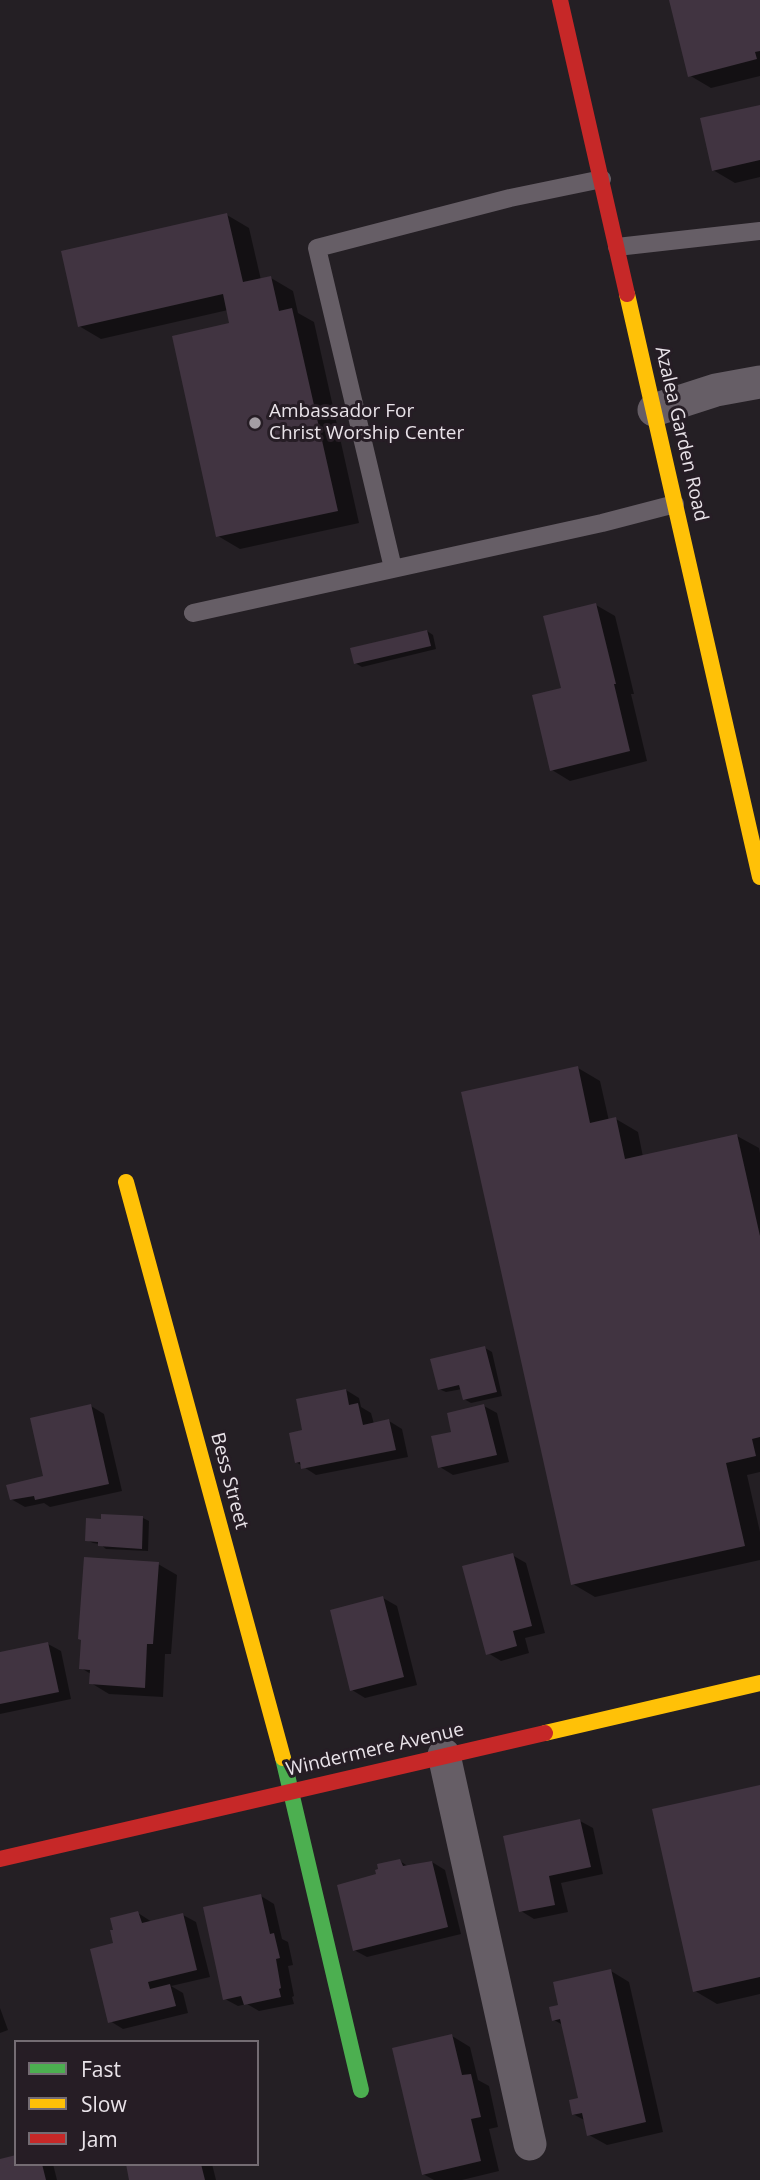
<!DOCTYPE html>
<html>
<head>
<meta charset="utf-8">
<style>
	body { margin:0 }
	#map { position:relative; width:760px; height:2180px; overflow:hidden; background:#241f24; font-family:"Open Sans",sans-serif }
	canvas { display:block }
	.legend { position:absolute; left:14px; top:2040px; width:245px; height:126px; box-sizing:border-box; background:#261d25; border:2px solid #746c73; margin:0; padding:9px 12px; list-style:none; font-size:21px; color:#e9e3e9 }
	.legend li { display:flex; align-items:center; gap:14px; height:35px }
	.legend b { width:35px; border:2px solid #746c73 }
</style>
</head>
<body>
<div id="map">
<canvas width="760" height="2180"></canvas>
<ul class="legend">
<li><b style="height:9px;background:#4caf50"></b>Fast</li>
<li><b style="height:9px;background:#ffc107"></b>Slow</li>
<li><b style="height:9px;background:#c62828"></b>Jam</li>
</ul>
</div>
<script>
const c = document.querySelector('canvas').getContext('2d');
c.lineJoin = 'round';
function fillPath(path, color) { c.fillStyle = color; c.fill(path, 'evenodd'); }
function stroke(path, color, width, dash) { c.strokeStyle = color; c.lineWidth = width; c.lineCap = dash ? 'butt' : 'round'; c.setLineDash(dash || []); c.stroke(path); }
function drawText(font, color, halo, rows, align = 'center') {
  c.font = font + ' "Open Sans",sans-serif'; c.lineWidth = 6; c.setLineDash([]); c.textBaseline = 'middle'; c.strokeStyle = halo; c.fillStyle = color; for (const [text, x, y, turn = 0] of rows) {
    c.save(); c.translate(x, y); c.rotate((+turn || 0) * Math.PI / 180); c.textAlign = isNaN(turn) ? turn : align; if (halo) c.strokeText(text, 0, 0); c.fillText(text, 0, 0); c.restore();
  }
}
fillPath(new Path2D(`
	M 671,0 L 760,0 L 760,76 L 711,88 L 689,75 Z
	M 760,107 L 760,177 L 735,183 L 713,170 Z
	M 227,215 L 249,228 L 261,280 L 271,278 L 293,291 L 298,313 L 314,322 L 359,523 L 240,549 L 218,536 L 231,324 L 228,310 L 101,339 L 79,326 Z
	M 596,605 L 615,616 L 634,694 L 631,694 L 647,761 L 570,781 L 552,770 L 563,689 Z
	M 427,631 L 433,635 L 436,649 L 362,667 L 355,663 Z
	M 578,1068 L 600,1081 L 609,1121 L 616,1119 L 638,1132 L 643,1157 L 737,1136 L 759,1148 L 760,1153 L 760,1472 L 747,1475 L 760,1532 L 760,1560 L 595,1597 L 573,1584 Z
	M 485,1348 L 492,1352 L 502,1396 L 471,1403 L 464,1399 L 462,1389 L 446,1392 L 439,1389 Z
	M 346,1390 L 359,1398 L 361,1407 L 371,1413 L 374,1424 L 389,1421 L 402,1429 L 408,1457 L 316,1475 L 296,1462 L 304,1431 Z
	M 91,1406 L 104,1414 L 122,1491 L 50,1507 L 44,1503 L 25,1507 L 11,1499 L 45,1477 Z
	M 484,1406 L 497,1413 L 509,1462 L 453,1475 L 440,1467 L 453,1433 Z
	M 143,1518 L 149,1521 L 148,1551 L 106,1549 L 100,1544 L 93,1543 L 87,1540 Z
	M 512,1555 L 526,1563 L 545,1633 L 525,1638 L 529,1653 L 501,1661 L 488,1653 Z
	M 158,1564 L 177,1575 L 171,1654 L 165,1654 L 163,1697 L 109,1694 L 91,1683 L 91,1674 L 81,1668 L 83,1640 Z
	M 383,1598 L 397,1606 L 417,1685 L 365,1698 L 352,1690 Z
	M 48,1644 L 61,1651 L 71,1699 L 0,1714 L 0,1654 Z
	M 760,1787 L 760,1994 L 717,2004 L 695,1991 Z
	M 580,1821 L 593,1828 L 603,1874 L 561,1883 L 568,1912 L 534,1919 L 521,1911 Z
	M 400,1861 L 409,1867 L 432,1862 L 445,1870 L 461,1934 L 367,1957 L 354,1950 L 378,1875 Z
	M 261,1896 L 274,1904 L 282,1939 L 288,1942 L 293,1965 L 288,1966 L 294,1996 L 292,1997 L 294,2004 L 259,2011 L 247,2004 L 238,2006 L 225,1999 Z
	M 138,1913 L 152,1922 L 183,1915 L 196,1922 L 210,1977 L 171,1986 L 183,1993 L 188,2013 L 123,2029 L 110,2021 L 115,1944 Z
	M 611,1971 L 629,1982 L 663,2132 L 607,2145 L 589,2135 L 586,2121 L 573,2114 L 580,2099 L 563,2025 L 554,2020 L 560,2006 Z
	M 0,2008 L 8,2030 L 0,2033 Z
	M 452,2036 L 470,2047 L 478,2080 L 489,2086 L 498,2127 L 489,2129 L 499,2171 L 462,2180 L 434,2180 L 423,2174 Z
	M 0,2161 L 16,2164 L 53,2164 L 57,2180 L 0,2180 Z
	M 128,2164 L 212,2164 L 216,2180 L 131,2180 Z`), '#0007');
fillPath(new Path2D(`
	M 669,0 L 760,0 L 760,51 L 755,52 L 757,59 L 688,77 Z
	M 760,105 L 760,160 L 712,171 L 700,118 Z
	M 227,213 L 243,282 L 271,276 L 279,311 L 292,308 L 338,511 L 216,537 L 172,336 L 229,323 L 223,294 L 78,327 L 61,251 Z
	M 596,603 L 616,684 L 614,684 L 630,751 L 550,771 L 532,695 L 561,688 L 543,616 Z
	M 427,630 L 431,646 L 354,664 L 350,648 Z
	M 578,1066 L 590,1123 L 616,1117 L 625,1159 L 737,1134 L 760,1236 L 760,1437 L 752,1439 L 756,1456 L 726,1463 L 745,1546 L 571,1585 L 461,1092 Z
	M 485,1346 L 497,1392 L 463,1400 L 459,1385 L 438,1390 L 430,1359 Z
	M 346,1389 L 349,1405 L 358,1403 L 363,1425 L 389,1419 L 396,1450 L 301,1469 L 300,1462 L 295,1463 L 289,1433 L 302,1430 L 296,1399 Z
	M 91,1404 L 109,1484 L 35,1500 L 34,1496 L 10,1500 L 6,1485 L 43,1476 L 30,1418 Z
	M 484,1404 L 497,1455 L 438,1468 L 431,1436 L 451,1432 L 447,1413 Z
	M 101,1514 L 143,1516 L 142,1549 L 98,1546 L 98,1542 L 85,1541 L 86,1518 L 101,1519 Z
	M 513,1553 L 532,1626 L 513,1631 L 517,1646 L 486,1655 L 462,1566 Z
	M 84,1557 L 159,1562 L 153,1644 L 147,1644 L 145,1688 L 89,1684 L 90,1670 L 79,1669 L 81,1640 L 78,1639 Z
	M 383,1596 L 404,1677 L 350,1691 L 330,1610 Z
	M 48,1642 L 59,1692 L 0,1704 L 0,1652 Z
	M 760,1785 L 760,1977 L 693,1992 L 652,1809 Z
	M 580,1819 L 591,1867 L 549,1876 L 555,1905 L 519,1912 L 503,1836 Z
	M 400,1859 L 403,1866 L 432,1861 L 448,1927 L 353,1951 L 337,1885 L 376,1874 L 375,1870 L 378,1869 L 377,1864 Z
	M 261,1894 L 270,1934 L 274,1933 L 280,1958 L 276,1959 L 281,1988 L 279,1989 L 281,1997 L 244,2005 L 241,1996 L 223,2000 L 203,1907 Z
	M 138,1911 L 142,1923 L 183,1913 L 197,1970 L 148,1982 L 150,1989 L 170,1984 L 176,2006 L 108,2023 L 90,1949 L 113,1943 L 110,1930 L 113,1930 L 110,1918 Z
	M 611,1969 L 646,2122 L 587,2136 L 582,2113 L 572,2115 L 569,2100 L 578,2098 L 560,2019 L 552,2021 L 549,2007 L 558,2005 L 553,1982 Z
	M 452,2034 L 462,2075 L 471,2074 L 481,2117 L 471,2119 L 481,2161 L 422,2175 L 392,2048 Z
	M 16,2155 L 16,2164 L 42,2164 L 46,2180 L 0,2180 L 0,2159 Z
	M 126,2164 L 201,2164 L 205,2180 L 129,2180 Z`), '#413441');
stroke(new Path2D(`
	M 617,247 L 760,231
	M 393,568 L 317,248 L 510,198 L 602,179
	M 193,613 L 602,523 L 675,504`), '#665e66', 18);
stroke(new Path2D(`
	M 654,410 L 716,390 L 760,382
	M 444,1755 L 530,2144`), '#665e66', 33);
stroke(new Path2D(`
	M 283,1758 L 361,2090`), '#4caf50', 16);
stroke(new Path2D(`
	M 627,294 L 760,877
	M 126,1182 L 283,1758
	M 545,1733 L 760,1683`), '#ffc107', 16);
stroke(new Path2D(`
	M 560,0 L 627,294
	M 0,1859 L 545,1733`), '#c62828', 16);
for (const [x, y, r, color] of [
	[255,423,7,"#a49ea4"]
]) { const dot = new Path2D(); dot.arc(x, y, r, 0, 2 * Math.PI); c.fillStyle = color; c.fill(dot); stroke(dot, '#261d25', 2.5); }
drawText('19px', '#e9e3e9', '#261d25', [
	["Ambassador For",269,412],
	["Christ Worship Center",269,434]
], 'left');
drawText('19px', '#e9e3e9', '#261d25', [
	["Azalea Garden Road",681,434,77],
	["Bess Street",229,1481,75],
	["Windermere Avenue",375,1750,-13]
]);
</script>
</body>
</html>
